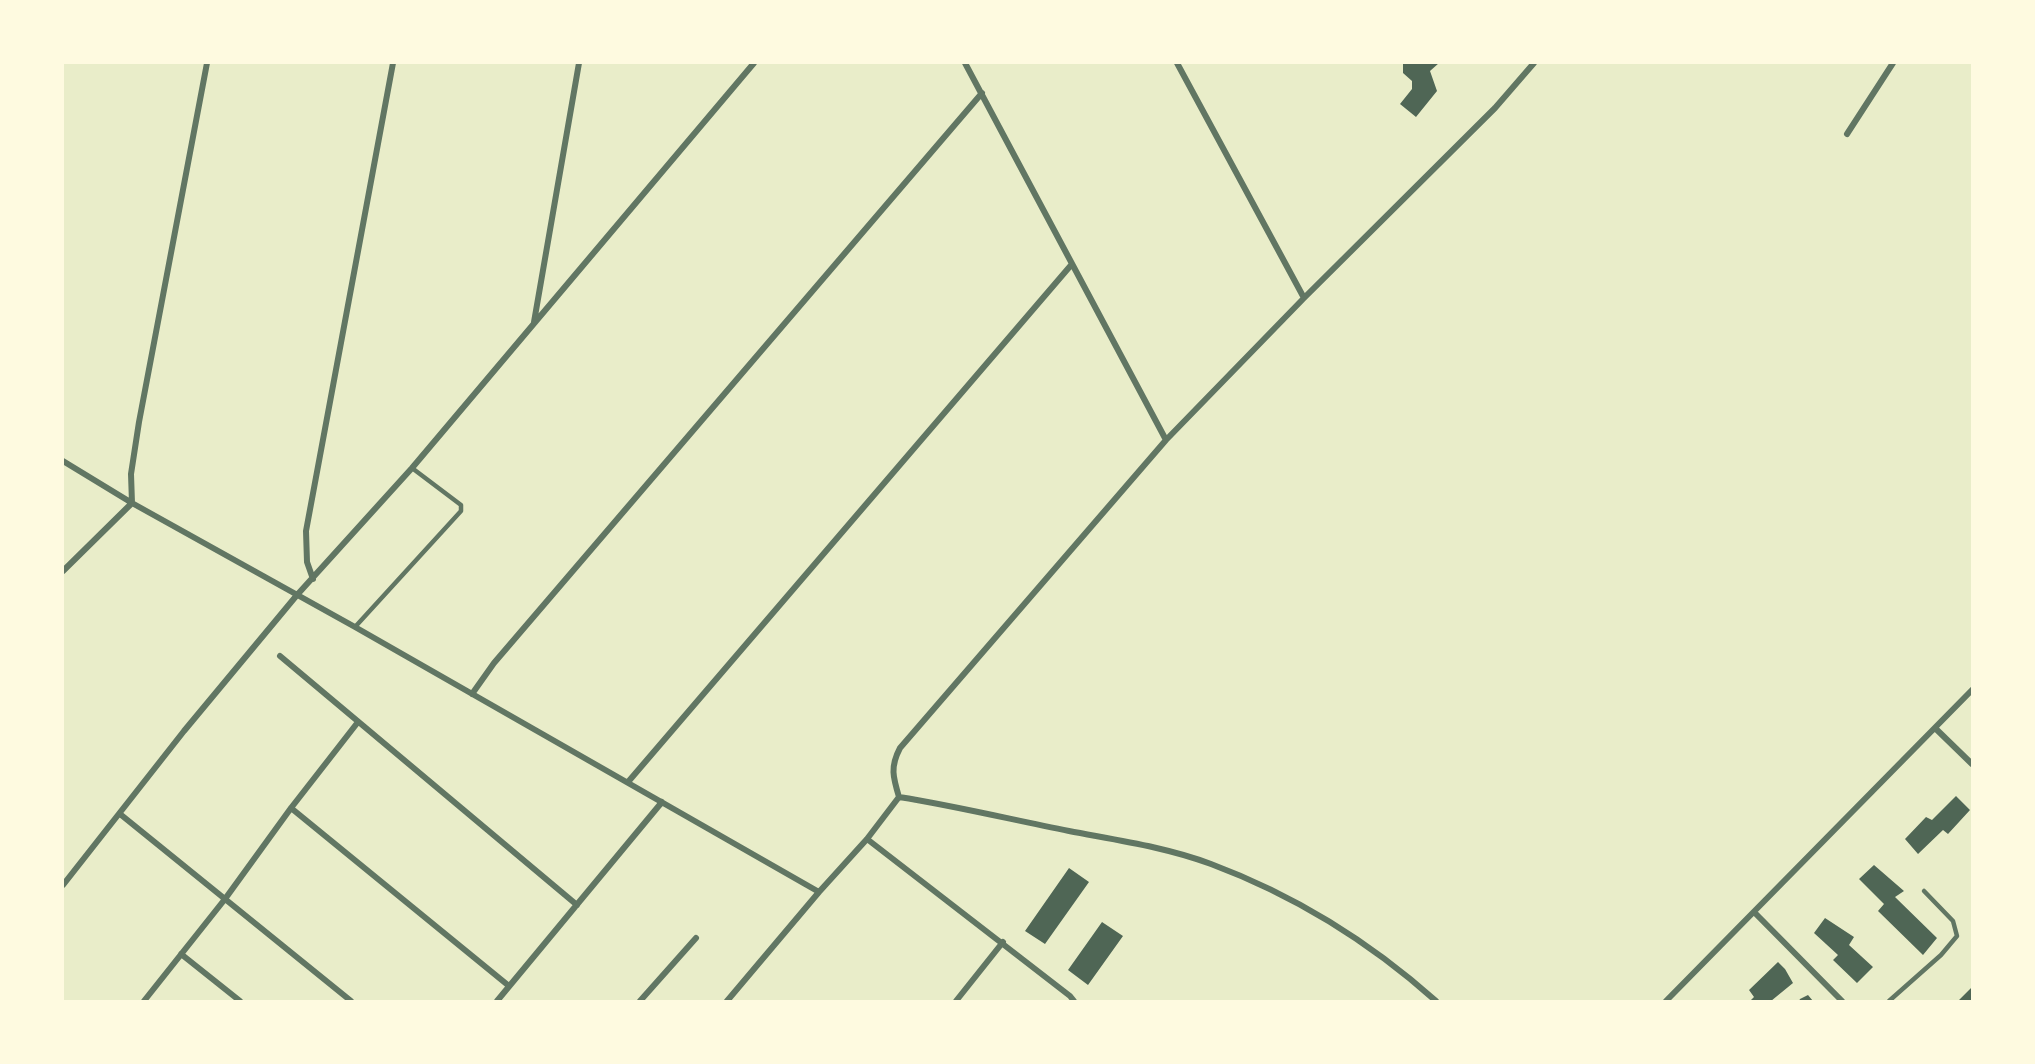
<!DOCTYPE html>
<html>
<head>
<meta charset="utf-8">
<style>
	body { margin:0 }
	#map { position:relative; width:2035px; height:1064px; overflow:hidden; background:#e9edc9; font-family:Quicksand,sans-serif }
	canvas { display:block }
	.frame { position:absolute; inset:0; border:64px solid #fefae0; pointer-events:none }
</style>
</head>
<body>
<div id="map">
<canvas width="2035" height="1064"></canvas>
<div class="frame"></div>
</div>
<script>
const c = document.querySelector('canvas').getContext('2d');
c.lineJoin = 'round';
function fillPath(path, color) { c.fillStyle = color; c.fill(path, 'evenodd'); }
function stroke(path, color, width, dash) { c.strokeStyle = color; c.lineWidth = width; c.lineCap = dash ? 'butt' : 'round'; c.setLineDash(dash || []); c.stroke(path); }
fillPath(new Path2D(`
	M 1403,63 L 1439,63 L 1430,71 L 1437,91 L 1416,117 L 1400,104 L 1412,89 L 1412,81 L 1403,73 Z
	M 1956,796 L 1970,810 L 1948,834 L 1943,830 L 1918,854 L 1905,839 L 1926,817 L 1932,820 Z
	M 1874,865 L 1904,891 L 1895,897 L 1937,938 L 1923,955 L 1878,911 L 1884,904 L 1859,879 Z
	M 1069,868 L 1089,882 L 1045,944 L 1025,931 Z
	M 1825,918 L 1854,937 L 1849,945 L 1873,967 L 1857,983 L 1833,960 L 1838,955 L 1814,933 Z
	M 1102,922 L 1123,936 L 1088,985 L 1068,970 Z
	M 1778,962 L 1785,969 L 1793,983 L 1771,1001 L 1750,1001 L 1754,997 L 1749,990 Z
	M 1972,987 L 1972,1001 L 1958,1001 Z
	M 1808,995 L 1813,1001 L 1799,1001 L 1800,999 Z`), '#4f6655');
stroke(new Path2D(`
	M 355,627 L 461,511 L 461,505 L 412,468
	M 1889,1001 L 1941,955 L 1957,936 L 1953,921 L 1924,891`), '#617663', 4.5);
stroke(new Path2D(`
	M 965,63 L 1166,440
	M 1177,63 L 1304,298
	M 1847,134 L 1893,63
	M 534,322 L 579,63
	M 63,461 L 132,503 L 355,627 L 819,892
	M 63,571 L 132,503 L 131,474 L 139,422 L 207,63
	M 313,579 L 307,562 L 306,531 L 393,63
	M 280,656 L 577,905
	M 472,694 L 494,663 L 982,93
	M 1935,728 L 1972,764
	M 628,782 L 1072,264
	M 899,797 C 893,777 890,767 900,748 L 1166,440 L 1304,298 L 1495,108 L 1534,63
	M 899,797 C 956,806 1013,820 1069,831 C 1116,840 1166,847 1211,864 C 1294,895 1371,943 1436,1001
	M 291,808 L 509,986
	M 120,814 L 351,1001
	M 867,839 L 1070,996 L 1074,1001
	M 63,885 L 184,731 L 297,595 L 412,468 L 754,63
	M 1754,912 L 1842,1001
	M 181,954 L 240,1001
	M 144,1001 L 225,899 L 291,808 L 358,722
	M 497,1001 L 662,802
	M 640,1001 L 696,938
	M 727,1001 L 819,892 L 867,839 L 899,797
	M 956,1001 L 1003,942
	M 1666,1001 L 1972,690`), '#617663', 6);
</script>
</body>
</html>
